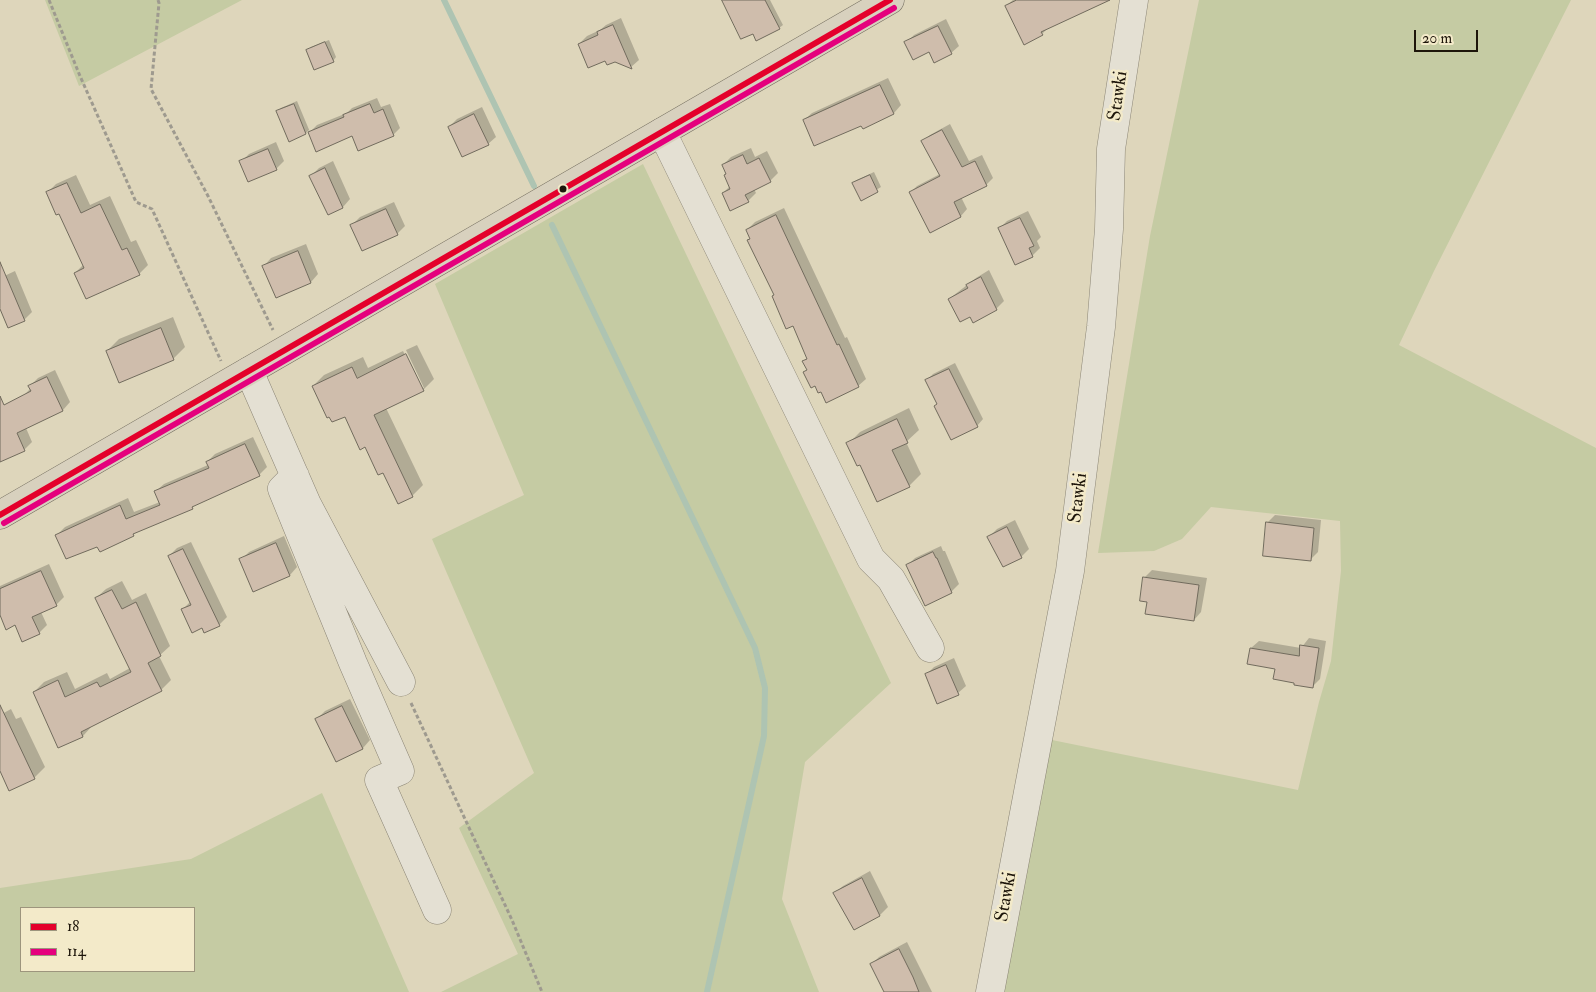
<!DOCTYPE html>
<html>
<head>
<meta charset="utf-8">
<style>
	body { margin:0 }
	#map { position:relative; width:1596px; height:992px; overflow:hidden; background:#ded6bb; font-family:"IM FELL Double Pica",serif }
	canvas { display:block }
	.legend { position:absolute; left:20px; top:907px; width:175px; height:65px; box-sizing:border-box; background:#f3eac9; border:1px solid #9d957d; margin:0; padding:6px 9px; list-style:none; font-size:15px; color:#1d150a }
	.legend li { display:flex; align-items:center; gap:10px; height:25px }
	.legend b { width:25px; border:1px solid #9d957d }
	.scale { position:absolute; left:1414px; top:30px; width:64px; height:22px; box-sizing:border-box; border:2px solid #1d150a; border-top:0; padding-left:6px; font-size:15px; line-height:18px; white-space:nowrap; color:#1d150a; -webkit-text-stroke:4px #f3eac9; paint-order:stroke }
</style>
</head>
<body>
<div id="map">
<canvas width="1596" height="992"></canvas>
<ul class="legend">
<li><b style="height:6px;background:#e4002b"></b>18</li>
<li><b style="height:6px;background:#e5007d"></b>114</li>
</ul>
<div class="scale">20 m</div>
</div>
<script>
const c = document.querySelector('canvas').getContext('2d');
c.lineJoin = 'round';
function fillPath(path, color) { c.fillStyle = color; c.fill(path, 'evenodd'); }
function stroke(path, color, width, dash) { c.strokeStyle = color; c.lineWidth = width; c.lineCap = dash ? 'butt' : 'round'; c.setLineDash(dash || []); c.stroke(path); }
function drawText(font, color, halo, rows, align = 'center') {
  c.font = font + ' "IM FELL Double Pica",serif'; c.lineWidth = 5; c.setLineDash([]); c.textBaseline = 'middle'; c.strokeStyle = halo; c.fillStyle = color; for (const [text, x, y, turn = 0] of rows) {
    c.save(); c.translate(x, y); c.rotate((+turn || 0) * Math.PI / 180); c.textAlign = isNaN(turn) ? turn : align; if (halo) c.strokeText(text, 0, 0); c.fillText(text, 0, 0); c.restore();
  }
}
fillPath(new Path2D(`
	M 45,0 L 242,0 L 79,86 Z
	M 1199,0 L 1571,0 L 1434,271 L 1399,345 L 1596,448 L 1596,992 L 995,992 L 1047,739 L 1298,790 L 1319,702 L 1331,661 L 1341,571 L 1340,521 L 1211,507 L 1182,539 L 1154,551 L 1098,553 L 1150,236 Z
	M 643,164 L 891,683 L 805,762 L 782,899 L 819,992 L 441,992 L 518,954 L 459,828 L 534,773 L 432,539 L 524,495 L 435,284 Z
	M 322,793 L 409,992 L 0,992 L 0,888 L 191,859 ZM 194,908 L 194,971 L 21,971 L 21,908 Z`), '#c5cba3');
fillPath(new Path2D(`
	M 723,0 L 770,0 L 783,25 L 779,28 Z
	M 1013,0 L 1107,0 L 1050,26 L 1042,34 L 1006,6 Z
	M 621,18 L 639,60 L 631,67 L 579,44 L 587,36 L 600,30 L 606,25 Z
	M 946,19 L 959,46 L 951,53 L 929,51 L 906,43 L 914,35 Z
	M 329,40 L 336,57 L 333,61 L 308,51 L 311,47 Z
	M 888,78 L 901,105 L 894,113 L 862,124 L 804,120 L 812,113 Z
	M 377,98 L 381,107 L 390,104 L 400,128 L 393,135 L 353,135 L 317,150 L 309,130 L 306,133 L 278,111 L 281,108 L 297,101 L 310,132 L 317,125 L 347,113 L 352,108 Z
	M 482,107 L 496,137 L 488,144 L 449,127 L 457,119 Z
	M 950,124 L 969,161 L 982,155 L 993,178 L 986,185 L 961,197 L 967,209 L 961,216 L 930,231 L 910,193 L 917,186 L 940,174 L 923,142 L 930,135 Z
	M 276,142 L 284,161 L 276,169 L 249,181 L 241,162 L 249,154 Z
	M 751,148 L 755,157 L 767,151 L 778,173 L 770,181 L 754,189 L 756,193 L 748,201 L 723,193 L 730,186 L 723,165 L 731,157 Z
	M 333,161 L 350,199 L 343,207 L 328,214 L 311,176 L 319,168 Z
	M 874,172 L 881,187 L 861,199 L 853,183 L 857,180 Z
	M 76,175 L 90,205 L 110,196 L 131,242 L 136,240 L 148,265 L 139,274 L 75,273 L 84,264 L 59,212 L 47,193 L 56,184 Z
	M 394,202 L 405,226 L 397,234 L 352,225 L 360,217 Z
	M 784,208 L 845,338 L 847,337 L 866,379 L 858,386 L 808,369 L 804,361 L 808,357 L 793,325 L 775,295 L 747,230 L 755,222 Z
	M 1028,211 L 1041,237 L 1037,241 L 1040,248 L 1032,256 L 999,229 L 1007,221 Z
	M 306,244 L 318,274 L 311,282 L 277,296 L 264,266 L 271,258 Z
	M 989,270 L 1004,301 L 996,309 L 971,315 L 949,299 L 976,278 Z
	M 15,271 L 32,312 L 24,320 L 0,305 L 0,278 Z
	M 173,317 L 185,347 L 173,359 L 107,351 L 119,339 Z
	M 417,345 L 434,379 L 423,390 L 386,408 L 423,485 L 412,496 L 384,472 L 345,415 L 313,386 L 324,375 L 363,357 L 368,368 L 403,351 L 421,388 L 424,388 L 406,350 Z
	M 955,363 L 983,419 L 977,426 L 938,403 L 927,380 L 933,374 Z
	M 55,370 L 70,402 L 63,410 L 26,428 L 32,442 L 24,450 L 0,461 L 0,420 L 31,388 L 30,386 L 38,378 Z
	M 909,408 L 919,430 L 906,442 L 921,474 L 909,486 L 848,444 L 860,432 Z
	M 253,437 L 267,467 L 259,475 L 196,504 L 192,508 L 138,530 L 133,535 L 98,545 L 57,535 L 65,527 L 128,498 L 134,512 L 160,502 L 156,491 L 164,484 L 208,465 L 207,462 L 215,454 Z
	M 1275,515 L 1321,520 L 1318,552 L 1310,560 L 1267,523 Z
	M 1015,520 L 1029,549 L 1021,557 L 989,537 L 997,529 Z
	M 284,536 L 297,567 L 290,575 L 241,560 L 249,552 Z
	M 191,542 L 227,617 L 219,625 L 202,627 L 183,609 L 190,602 L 169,556 L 177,548 Z
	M 941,546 L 943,551 L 945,551 L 959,584 L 951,592 L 907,566 L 915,558 Z
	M 49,564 L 64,597 L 56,605 L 41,612 L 47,625 L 39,633 L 15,624 L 0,612 L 0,586 Z
	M 1152,570 L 1207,578 L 1201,612 L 1194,620 L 1144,578 Z
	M 122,581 L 132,600 L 146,593 L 170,646 L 159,656 L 171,680 L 161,690 L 92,726 L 83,736 L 59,746 L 34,692 L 44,682 L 67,672 L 75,689 L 107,673 L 110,679 L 130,668 L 96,598 L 106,589 Z
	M 1309,638 L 1326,641 L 1320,679 L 1312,687 L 1296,682 L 1251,648 L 1259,641 L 1301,648 Z
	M 954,658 L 966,686 L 958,693 L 926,675 L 934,667 Z
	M 350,699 L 370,740 L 363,748 L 337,760 L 317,719 L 325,711 Z
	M 11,709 L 16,719 L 21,717 L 45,767 L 34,778 L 0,770 L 0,715 Z
	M 870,871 L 888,907 L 880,915 L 854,929 L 835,893 L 843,886 Z
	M 907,942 L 932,992 L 886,992 L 871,965 L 879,957 Z`), '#0003');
stroke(new Path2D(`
	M 444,0 L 534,186
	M 552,225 L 755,648 L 765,688 L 764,736 L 707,992`), '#aec4b2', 6);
const building = new Path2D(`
	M 722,0 L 765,0 L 780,29 L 756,41 L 753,34 L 741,39 Z
	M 1017,0 L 1110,0 L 1041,32 L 1043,35 L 1024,45 L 1005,6 Z
	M 613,25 L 632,69 L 615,62 L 607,65 L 605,61 L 588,68 L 578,44 L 598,35 L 597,32 Z
	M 938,26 L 952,54 L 934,63 L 929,52 L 913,60 L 904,42 Z
	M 325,42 L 334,62 L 314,70 L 306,50 Z
	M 880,85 L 894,114 L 863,129 L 861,126 L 814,146 L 803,120 Z
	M 294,104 L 306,134 L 289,142 L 276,111 Z
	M 370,104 L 374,113 L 383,109 L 394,136 L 358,151 L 352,136 L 316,152 L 308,132 L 344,117 L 343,115 Z
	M 474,114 L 489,145 L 462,157 L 448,127 Z
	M 942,130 L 962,167 L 975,161 L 987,186 L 954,202 L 961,217 L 930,233 L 909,192 L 940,176 L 921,141 Z
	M 268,149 L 277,170 L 248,182 L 239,161 Z
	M 743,155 L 747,164 L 759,158 L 771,182 L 745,195 L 749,202 L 730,211 L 722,193 L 730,189 L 724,175 L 726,174 L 722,165 Z
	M 325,168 L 343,208 L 328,215 L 309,176 Z
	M 870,175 L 878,192 L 861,201 L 852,183 Z
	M 67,183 L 81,213 L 100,204 L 122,250 L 127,248 L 140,275 L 86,299 L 74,273 L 84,268 L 59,214 L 56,215 L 46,192 Z
	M 386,209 L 398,235 L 362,251 L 350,225 Z
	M 776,215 L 837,345 L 839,344 L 859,387 L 826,403 L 821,392 L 818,393 L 815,386 L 811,388 L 803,372 L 807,370 L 802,361 L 807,359 L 793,326 L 786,329 L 772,296 L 774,295 L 747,240 L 750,239 L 746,230 Z
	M 1020,218 L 1034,246 L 1029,248 L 1033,257 L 1015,265 L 998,228 Z
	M 298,251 L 311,283 L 276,298 L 262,266 Z
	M 0,262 L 25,321 L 8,328 L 0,309 Z
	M 981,277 L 997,310 L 973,323 L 970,317 L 960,322 L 948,299 L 968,288 L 966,285 Z
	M 161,328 L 174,360 L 119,383 L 106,351 Z
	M 406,354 L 424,391 L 374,415 L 413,497 L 398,504 L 383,473 L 378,475 L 365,447 L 360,450 L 345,417 L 332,422 L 329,417 L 327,418 L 312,386 L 352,367 L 357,378 Z
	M 949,369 L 978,427 L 951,440 L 934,406 L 937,404 L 925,380 Z
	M 47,377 L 63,411 L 17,433 L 25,451 L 0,462 L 0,396 L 4,405 L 31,391 L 28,386 Z
	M 897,419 L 908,443 L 892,450 L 910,487 L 877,502 L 860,465 L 857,466 L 846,443 Z
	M 245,444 L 260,476 L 192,507 L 193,509 L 133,534 L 134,536 L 100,552 L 97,547 L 66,559 L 55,535 L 120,505 L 126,519 L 160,505 L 154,491 L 209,468 L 206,462 Z
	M 1266,522 L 1314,528 L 1311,561 L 1263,556 Z
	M 1007,527 L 1022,558 L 1003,567 L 987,537 Z
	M 276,543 L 290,576 L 253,592 L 239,559 Z
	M 183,549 L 220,626 L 204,633 L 202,628 L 192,633 L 181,609 L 191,605 L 168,556 Z
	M 933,552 L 936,558 L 937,558 L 952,593 L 925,606 L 906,565 Z
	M 41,571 L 57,606 L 32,617 L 40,634 L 22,642 L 15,625 L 6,630 L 0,615 L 0,589 Z
	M 1143,577 L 1199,585 L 1194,621 L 1145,614 L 1147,602 L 1140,601 Z
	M 112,590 L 122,609 L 136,602 L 161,656 L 148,663 L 162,691 L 81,732 L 83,737 L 58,748 L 33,692 L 58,680 L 65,697 L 97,682 L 100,687 L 131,672 L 95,598 Z
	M 1300,645 L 1319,648 L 1313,688 L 1294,685 L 1294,683 L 1273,679 L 1275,669 L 1247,664 L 1250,648 L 1299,656 Z
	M 946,665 L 959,695 L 937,704 L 925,674 Z
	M 0,705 L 35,779 L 9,791 L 0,771 Z
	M 342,706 L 363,749 L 336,762 L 315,719 Z
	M 862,878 L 880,916 L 854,930 L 833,893 Z
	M 899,949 L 913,977 L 919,992 L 884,992 L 870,964 Z`);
fillPath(building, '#cfbdac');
stroke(building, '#716b5d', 1);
const minor = new Path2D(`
	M 662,132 L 871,559 L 891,579 L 930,648
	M 249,371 L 307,504 L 401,682
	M 295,476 L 282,489 L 353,663 L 400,771 L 379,780 L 437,910
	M 990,992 L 1070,571 L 1101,327 L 1109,229 L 1111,149 L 1134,0`);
const major = new Path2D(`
	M 0,515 L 890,0`);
stroke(minor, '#8b8575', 29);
stroke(major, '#716b5d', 29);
stroke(new Path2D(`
	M 49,0 L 80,76 L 136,202 L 152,209 L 221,361
	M 158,0 L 159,3 L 151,89 L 208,196 L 273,330
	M 411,703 L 512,920 L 542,992`), '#9e9a8f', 3, [4, 2.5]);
stroke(minor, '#e4e0d3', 28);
stroke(major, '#d8d1be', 28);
stroke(new Path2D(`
	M 0,515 L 890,0`), '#e4002b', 6);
stroke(new Path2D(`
	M 4,523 L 894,8`), '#e5007d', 6);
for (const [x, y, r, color] of [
	[563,189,4.5,"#1d150a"]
]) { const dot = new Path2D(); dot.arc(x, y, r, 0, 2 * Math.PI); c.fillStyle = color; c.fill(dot); stroke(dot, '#f3eac9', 2); }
drawText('19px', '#1d150a', '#f3eac9', [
	["Stawki",1119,96,-82],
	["Stawki",1079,498,-83],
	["Stawki",1007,897,-80]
]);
</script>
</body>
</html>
